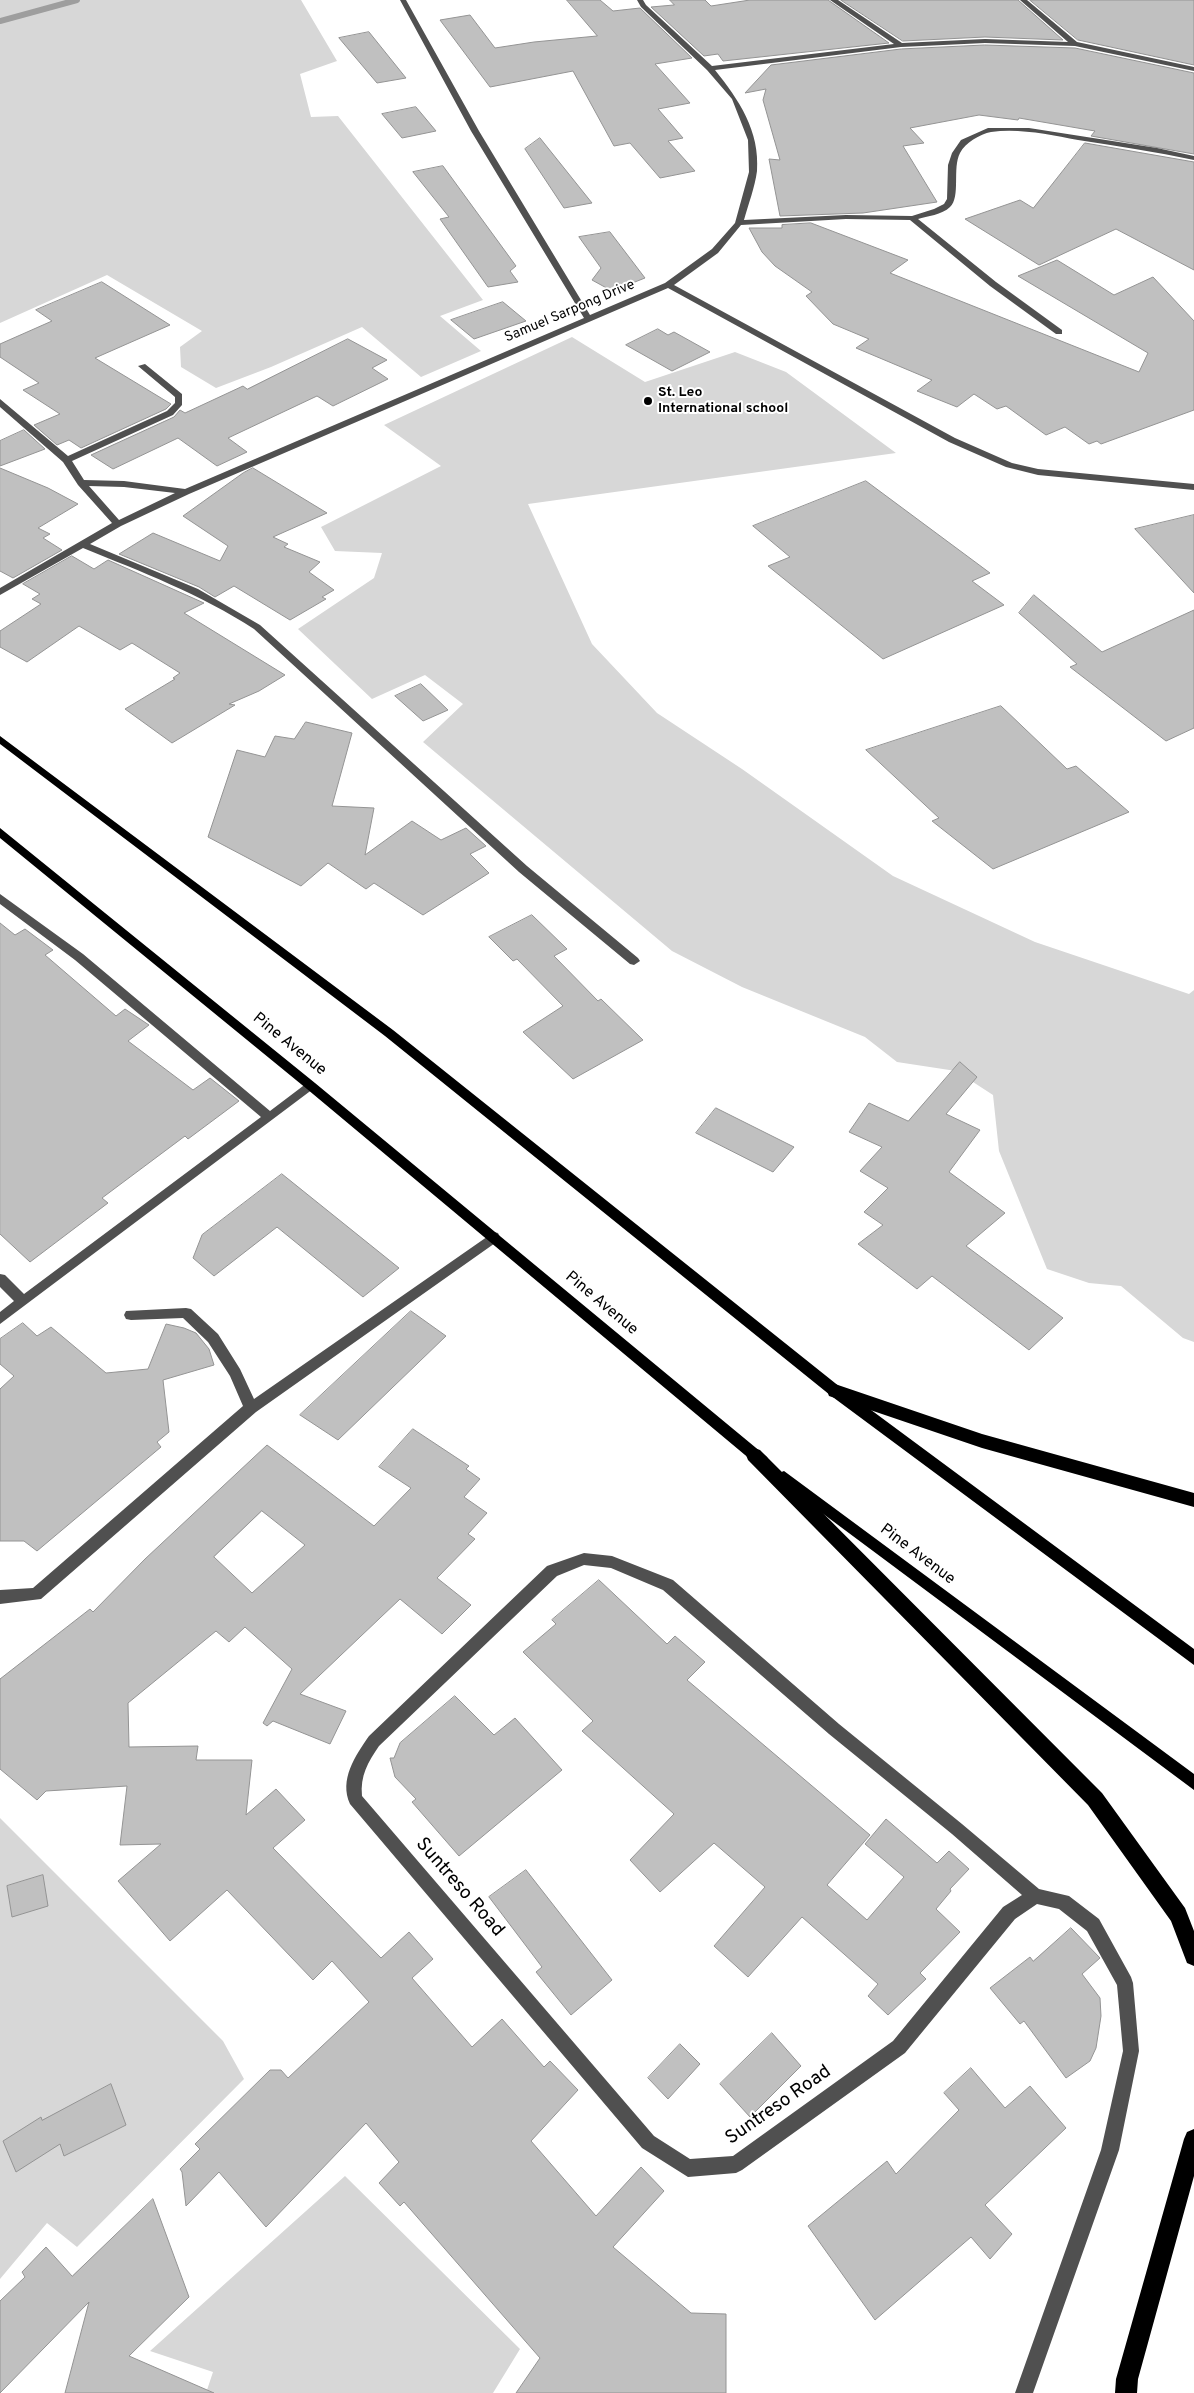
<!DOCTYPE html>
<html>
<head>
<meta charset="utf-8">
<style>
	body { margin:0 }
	canvas { display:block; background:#fff }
</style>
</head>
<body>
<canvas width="1194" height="2393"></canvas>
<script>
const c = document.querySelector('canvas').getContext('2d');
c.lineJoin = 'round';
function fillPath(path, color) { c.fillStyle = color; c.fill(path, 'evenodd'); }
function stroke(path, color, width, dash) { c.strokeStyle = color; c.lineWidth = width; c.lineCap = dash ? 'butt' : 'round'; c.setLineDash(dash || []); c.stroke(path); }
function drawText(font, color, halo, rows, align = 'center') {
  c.font = font + ' Overpass,sans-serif'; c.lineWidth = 4; c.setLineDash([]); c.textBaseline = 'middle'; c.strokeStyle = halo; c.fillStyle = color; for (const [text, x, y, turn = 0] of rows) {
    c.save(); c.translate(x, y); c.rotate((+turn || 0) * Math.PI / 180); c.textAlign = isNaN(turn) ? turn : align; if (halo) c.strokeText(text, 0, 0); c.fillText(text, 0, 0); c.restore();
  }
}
fillPath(new Path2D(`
	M 0,0 L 301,0 L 337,61 L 300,74 L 311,117 L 338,116 L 483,300 L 440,316 L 481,351 L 421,377 L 362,327 L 271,367 L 216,388 L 181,367 L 180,347 L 202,331 L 107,275 L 0,323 Z
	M 572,337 L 645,382 L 735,352 L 786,372 L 896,453 L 528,504 L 592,644 L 657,713 L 742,769 L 893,876 L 1035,942 L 1189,994 L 1194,990 L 1194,1342 L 1183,1338 L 1121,1286 L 1089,1283 L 1047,1269 L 999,1151 L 993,1095 L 956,1071 L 897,1062 L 865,1037 L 742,987 L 672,951 L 423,742 L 463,704 L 425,675 L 372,699 L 298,629 L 374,578 L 382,553 L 335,551 L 321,527 L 441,466 L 384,425 Z
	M 0,1818 L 223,2041 L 244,2079 L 77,2247 L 47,2223 L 0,2279 Z
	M 345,2176 L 520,2349 L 493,2393 L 206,2393 L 213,2372 L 150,2351 Z`), '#d7d7d7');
stroke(new Path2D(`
	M 0,21 L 77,0`), '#9e9e9e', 6);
const building = new Path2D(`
	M 567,0 L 600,0 L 613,11 L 640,8 L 692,58 L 655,64 L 690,103 L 658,109 L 683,138 L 668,141 L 695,171 L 660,178 L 630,143 L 614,146 L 573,71 L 490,87 L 440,20 L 470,15 L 495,48 L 534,42 L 597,36 Z
	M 670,0 L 705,0 L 711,6 L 750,0 L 828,0 L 889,43 L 723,61 L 718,54 L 704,56 L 651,7 L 674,5 Z
	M 841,0 L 1018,0 L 1063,40 L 985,37 L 903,41 Z
	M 1030,0 L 1194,0 L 1194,65 L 1078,40 Z
	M 369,32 L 406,78 L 377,83 L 339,38 Z
	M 985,45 L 1075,48 L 1194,73 L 1194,154 L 1091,136 L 1095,131 L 1019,118 L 1018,120 L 979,115 L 910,128 L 924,143 L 903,146 L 937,202 L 863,213 L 780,216 L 769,159 L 780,160 L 763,100 L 766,89 L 745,93 L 771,65 L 901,49 Z
	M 416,107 L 436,131 L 402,138 L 382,114 Z
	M 540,138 L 592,203 L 564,208 L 525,149 Z
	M 1085,143 L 1194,162 L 1194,270 L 1116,229 L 1039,265 L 965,219 L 1020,200 L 1033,208 Z
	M 443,166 L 516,266 L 510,271 L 518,282 L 488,287 L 440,219 L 449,217 L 413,172 Z
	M 811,223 L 908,260 L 890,273 L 1139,372 L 1148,353 L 1018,276 L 1057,260 L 1114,295 L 1153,277 L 1194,321 L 1194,410 L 1101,444 L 1097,441 L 1089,444 L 1065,427 L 1046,435 L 1006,406 L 997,409 L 974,394 L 957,407 L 917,391 L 932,380 L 856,348 L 869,339 L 833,324 L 806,296 L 812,292 L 775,266 L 762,252 L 749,228 L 782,228 L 782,225 Z
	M 610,232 L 645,278 L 612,291 L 592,280 L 601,268 L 579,237 Z
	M 102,282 L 170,325 L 95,358 L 171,404 L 166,409 L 81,448 L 69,440 L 57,445 L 34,425 L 60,414 L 23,390 L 39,383 L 0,357 L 0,344 L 52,321 L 36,310 Z
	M 503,302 L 526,321 L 474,339 L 451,320 Z
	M 658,329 L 668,335 L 674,332 L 710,352 L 672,371 L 626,345 Z
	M 348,339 L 387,360 L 372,368 L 388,379 L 333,406 L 317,396 L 228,438 L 247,452 L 217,466 L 178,438 L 113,469 L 91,455 L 174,417 L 180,410 L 185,413 L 243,386 L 247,389 Z
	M 24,430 L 45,449 L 0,466 L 0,441 Z
	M 0,468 L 48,488 L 78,504 L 38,528 L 50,534 L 43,538 L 62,550 L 13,578 L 0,571 Z
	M 253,468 L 327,513 L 273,537 L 288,544 L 284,547 L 320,562 L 309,572 L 334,590 L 322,597 L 326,599 L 290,620 L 234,586 L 215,597 L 199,587 L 119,554 L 153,533 L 220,561 L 228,546 L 183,516 L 243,473 Z
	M 866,481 L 990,573 L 972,581 L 1004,605 L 883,659 L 768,566 L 790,557 L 753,526 Z
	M 1194,515 L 1194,593 L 1135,529 Z
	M 72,556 L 94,569 L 108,560 L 204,603 L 184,613 L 285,675 L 259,691 L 229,704 L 235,705 L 172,743 L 125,709 L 175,679 L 173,678 L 180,673 L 132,643 L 120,650 L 79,626 L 27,662 L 0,647 L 0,631 L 41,604 L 32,599 L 40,594 L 23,584 Z
	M 1034,595 L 1102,652 L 1194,610 L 1194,728 L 1166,741 L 1070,667 L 1077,664 L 1019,613 Z
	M 421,684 L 448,710 L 423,721 L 395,696 Z
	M 1001,706 L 1067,769 L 1076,766 L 1129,812 L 993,869 L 932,821 L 939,818 L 866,750 Z
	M 306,722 L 352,733 L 332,806 L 374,808 L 365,855 L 412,821 L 441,840 L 466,828 L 486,846 L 470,854 L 489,873 L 423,915 L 374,883 L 366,889 L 328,863 L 301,886 L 208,837 L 237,750 L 265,757 L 275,736 L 294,739 Z
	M 532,915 L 567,949 L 554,956 L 598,1001 L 601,999 L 643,1040 L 573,1079 L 523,1032 L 563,1006 L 517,959 L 513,961 L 489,937 Z
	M 0,923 L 15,935 L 25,929 L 53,950 L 45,955 L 116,1016 L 125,1009 L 149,1025 L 128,1041 L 193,1090 L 210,1078 L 239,1101 L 188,1139 L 185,1136 L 102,1198 L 108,1203 L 30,1262 L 0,1234 Z
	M 960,1062 L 977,1077 L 946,1114 L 980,1130 L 949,1172 L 1005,1213 L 966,1246 L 1063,1318 L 1029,1350 L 932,1276 L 917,1289 L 858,1244 L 883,1225 L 864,1212 L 888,1188 L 860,1171 L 882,1147 L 849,1132 L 869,1103 L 908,1121 Z
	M 716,1108 L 794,1147 L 773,1172 L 696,1133 Z
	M 282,1174 L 399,1268 L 363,1297 L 277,1227 L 214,1276 L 193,1258 L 202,1235 Z
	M 411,1311 L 446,1336 L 338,1440 L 300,1415 Z
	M 23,1323 L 37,1336 L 51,1327 L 106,1373 L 148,1369 L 166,1324 L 184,1328 L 196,1333 L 209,1349 L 214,1365 L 163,1380 L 169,1432 L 157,1442 L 161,1447 L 37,1551 L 24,1541 L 0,1541 L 0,1389 L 14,1376 L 0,1364 L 0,1339 Z
	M 413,1429 L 469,1466 L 466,1469 L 480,1479 L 464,1497 L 487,1513 L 468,1534 L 475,1539 L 437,1578 L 471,1605 L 442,1634 L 400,1599 L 300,1694 L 346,1711 L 330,1744 L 273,1721 L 267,1726 L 263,1723 L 292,1669 L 245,1627 L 229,1642 L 216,1631 L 128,1703 L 129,1747 L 198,1746 L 196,1760 L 252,1760 L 246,1815 L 276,1789 L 305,1820 L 273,1848 L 381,1958 L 409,1932 L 433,1959 L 412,1978 L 472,2047 L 502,2019 L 544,2067 L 550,2061 L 578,2090 L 531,2141 L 596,2216 L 641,2167 L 664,2191 L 613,2247 L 691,2313 L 726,2314 L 726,2393 L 516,2393 L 540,2358 L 404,2202 L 400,2206 L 379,2183 L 399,2162 L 366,2123 L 266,2227 L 219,2172 L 186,2206 L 182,2172 L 180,2169 L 200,2149 L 195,2144 L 270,2070 L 281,2070 L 288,2078 L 369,2002 L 332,1961 L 313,1980 L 227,1890 L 170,1941 L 118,1881 L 161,1844 L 120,1845 L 127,1786 L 46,1791 L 37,1800 L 0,1769 L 0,1679 L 90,1609 L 93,1612 L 145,1559 L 267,1445 L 374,1526 L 411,1488 L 379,1467 ZM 262,1511 L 305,1545 L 252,1593 L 214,1557 Z
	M 599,1580 L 667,1644 L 675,1636 L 705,1662 L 687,1680 L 870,1835 L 827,1885 L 867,1920 L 904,1877 L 865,1844 L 886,1819 L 937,1863 L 949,1851 L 969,1869 L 950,1889 L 951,1891 L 936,1909 L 960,1932 L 920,1973 L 926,1979 L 888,2015 L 868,1996 L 878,1984 L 802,1917 L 748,1977 L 714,1946 L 765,1887 L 714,1843 L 660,1892 L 630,1860 L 674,1814 L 582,1731 L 593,1721 L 523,1652 L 556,1624 L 552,1620 Z
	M 455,1696 L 494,1735 L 515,1718 L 562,1770 L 459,1856 L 412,1802 L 416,1799 L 395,1777 L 390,1758 L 394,1758 L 400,1743 Z
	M 526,1870 L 612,1980 L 571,2015 L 536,1972 L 542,1967 L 489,1897 Z
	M 43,1875 L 48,1906 L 12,1917 L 7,1886 Z
	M 1071,1928 L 1100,1958 L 1082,1974 L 1100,1998 L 1101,2016 L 1096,2048 L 1090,2061 L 1066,2078 L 1024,2021 L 1020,2024 L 990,1988 L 1030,1957 L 1033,1961 Z
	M 772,2033 L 801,2066 L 750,2117 L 720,2084 Z
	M 680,2044 L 700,2064 L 668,2099 L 648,2078 Z
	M 971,2068 L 1005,2108 L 1030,2086 L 1066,2128 L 985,2205 L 1012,2234 L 990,2259 L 971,2237 L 875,2320 L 808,2226 L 887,2161 L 896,2174 L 959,2110 L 944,2093 Z
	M 111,2084 L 126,2125 L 64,2156 L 60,2144 L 16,2172 L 3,2141 L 41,2117 L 42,2120 Z
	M 153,2199 L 189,2297 L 129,2356 L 214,2393 L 65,2393 L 89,2302 L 0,2393 L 0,2301 L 25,2277 L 22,2272 L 46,2247 L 72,2276 Z`);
fillPath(building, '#c0c0c0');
stroke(building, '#949494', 1);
fillPath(new Path2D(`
	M 400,0 L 406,0 L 479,131 L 590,315 L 665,283 L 712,249 L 735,223 L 749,172 L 748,140 L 732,99 L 707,70 L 641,7 L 637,0 L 643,0 L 646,5 L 712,66 L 894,44 L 830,0 L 838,0 L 902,43 L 985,39 L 1068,42 L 1020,0 L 1027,0 L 1077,42 L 1194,67 L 1194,71 L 1075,46 L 985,43 L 901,47 L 715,70 C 739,100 760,131 757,171 C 755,187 748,205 744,220 L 846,215 L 912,216 L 934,209 L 944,204 L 947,199 L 948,165 L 952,153 L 961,140 L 988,128 L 1029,128 L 1157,148 L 1194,156 L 1194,160 C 1156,152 1117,146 1078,140 C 1050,135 1020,128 991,132 C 980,134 965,143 960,153 C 952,168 961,197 950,207 C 942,215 927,216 918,219 L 996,282 L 1062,330 L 1062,334 L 1056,334 L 990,286 L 910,220 L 846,219 L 741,225 L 718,253 L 674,285 L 955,438 L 1012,463 L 1038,469 L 1194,484 L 1194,490 L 1038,475 L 1006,467 L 949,442 L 668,288 L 189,494 L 121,526 L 90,544 L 198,589 L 260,625 L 527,866 L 638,958 L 640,961 L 634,965 L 630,964 L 519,872 L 254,629 C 200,594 142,572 83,548 L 0,595 L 0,588 L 112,523 L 78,485 L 63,462 L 0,407 L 0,399 L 68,456 L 167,411 L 175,403 L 175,397 L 138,366 L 145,364 L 182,394 L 182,405 L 173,415 L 72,461 L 84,480 L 124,481 L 185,489 L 584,318 L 471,131 ZM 89,486 L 124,487 L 175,493 L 119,520 Z
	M 0,894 L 83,954 L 270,1111 L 307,1083 L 311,1081 L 317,1086 L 0,1324 L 0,1312 L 14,1301 L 0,1287 L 0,1274 L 5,1275 L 24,1294 L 261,1117 L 75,960 L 0,904 Z
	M 494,1232 L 498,1233 L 500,1237 L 498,1241 L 256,1412 L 41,1599 L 0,1604 L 0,1590 L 33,1588 L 243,1406 L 230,1376 L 208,1342 L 183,1318 L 131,1320 L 126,1319 L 124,1315 L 126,1311 L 186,1308 L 191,1309 L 218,1334 L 240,1369 L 254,1399 Z
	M 584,1553 L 612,1556 L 673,1580 L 839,1724 L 962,1824 L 1039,1889 L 1069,1896 L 1099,1919 L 1131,1977 L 1133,1983 L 1139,2051 L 1119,2150 L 1033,2393 L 1015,2393 L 1101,2150 L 1123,2051 L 1117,1985 L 1087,1931 L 1059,1909 L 1037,1904 L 1015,1919 L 905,2053 L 742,2170 L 736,2173 L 688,2177 L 642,2148 L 350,1804 C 339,1780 355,1756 369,1736 L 547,1566 ZM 584,1565 L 611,1568 L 663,1590 L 829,1734 L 952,1834 L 1022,1895 L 1003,1907 L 893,2041 L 733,2156 L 690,2159 L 654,2136 L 362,1796 C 360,1776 368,1762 379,1746 L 557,1576 Z`), '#505050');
fillPath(new Path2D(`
	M 0,736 L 393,1030 L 840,1387 L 1194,1649 L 1194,1665 L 830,1395 L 385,1036 L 0,744 Z
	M 0,828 L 315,1083 L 767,1457 L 769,1461 L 767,1465 L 762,1467 L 757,1465 L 307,1089 L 0,838 Z
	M 784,1471 L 1194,1774 L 1194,1790 L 779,1481 L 777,1477 L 779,1473 Z`), '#000');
fillPath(new Path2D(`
	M 835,1384 L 982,1434 L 1194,1493 L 1194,1507 L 982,1448 L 829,1396 L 827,1391 L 829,1386 Z
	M 754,1448 L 760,1450 L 1102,1793 L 1185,1908 L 1194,1931 L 1194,1966 L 1187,1963 L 1171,1921 L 1088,1805 L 748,1460 L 746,1455 L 748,1450 Z
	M 1194,2129 L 1194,2176 L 1138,2379 L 1137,2393 L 1115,2393 L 1116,2379 L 1184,2139 L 1187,2132 Z`), '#000');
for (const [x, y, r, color] of [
	[648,401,5,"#000"]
]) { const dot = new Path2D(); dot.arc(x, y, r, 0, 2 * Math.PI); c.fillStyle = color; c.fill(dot); stroke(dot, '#fff', 2); }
drawText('14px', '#000', '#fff', [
	["Samuel Sarpong Drive",570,312,-23]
]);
drawText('bold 14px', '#000', '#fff', [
	["St. Leo",658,393],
	["International school",658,409]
], 'left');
drawText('16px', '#000', '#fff', [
	["Pine Avenue",289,1045,39],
	["Pine Avenue",601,1304,40],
	["Pine Avenue",917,1555,37]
]);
drawText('19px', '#000', '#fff', [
	["Suntreso Road",459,1888,49],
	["Suntreso Road",779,2106,-35]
]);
</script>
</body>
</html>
